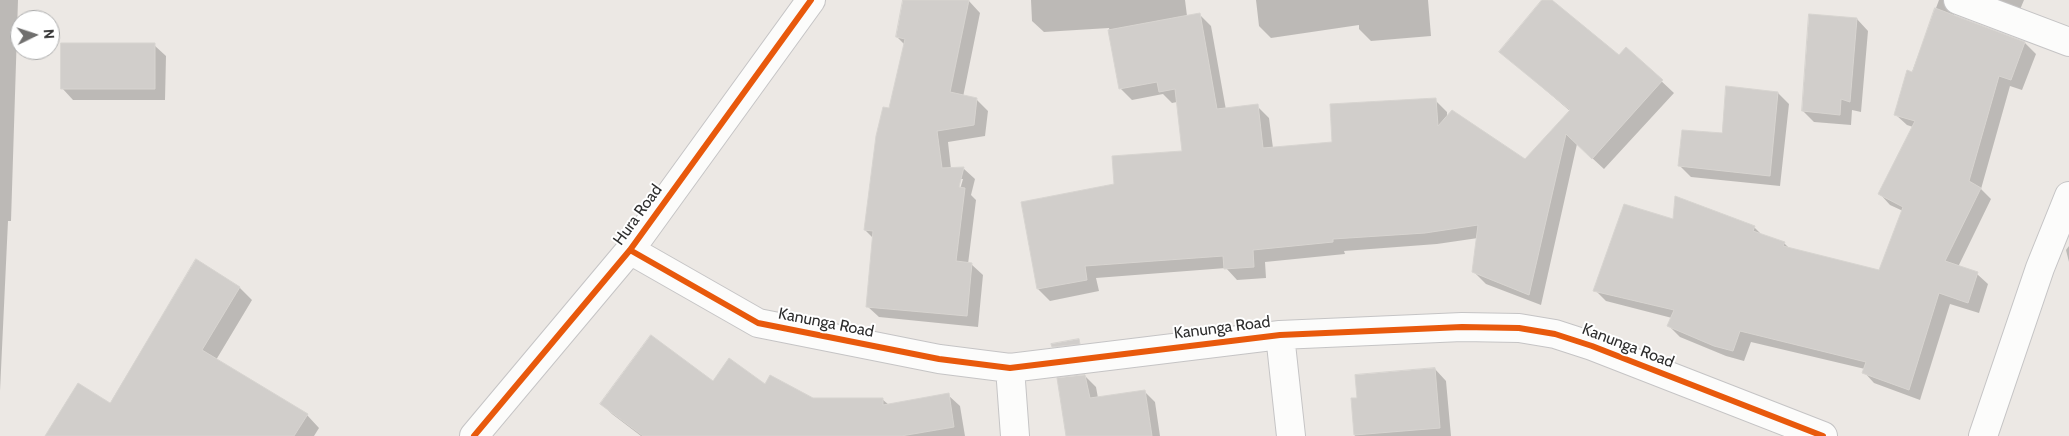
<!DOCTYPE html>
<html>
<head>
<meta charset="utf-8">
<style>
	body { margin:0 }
	#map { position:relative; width:2069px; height:436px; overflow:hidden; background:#ece8e4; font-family:Cabin,sans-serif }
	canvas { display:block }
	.north { position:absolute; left:10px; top:10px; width:50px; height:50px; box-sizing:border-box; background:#fff; border:1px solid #ababab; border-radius:50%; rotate:86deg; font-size:14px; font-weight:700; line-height:20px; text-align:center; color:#2e2e2e }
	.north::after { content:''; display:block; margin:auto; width:18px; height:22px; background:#706f6e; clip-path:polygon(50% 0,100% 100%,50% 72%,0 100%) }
</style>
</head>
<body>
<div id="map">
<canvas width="2069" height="436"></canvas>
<div class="north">N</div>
</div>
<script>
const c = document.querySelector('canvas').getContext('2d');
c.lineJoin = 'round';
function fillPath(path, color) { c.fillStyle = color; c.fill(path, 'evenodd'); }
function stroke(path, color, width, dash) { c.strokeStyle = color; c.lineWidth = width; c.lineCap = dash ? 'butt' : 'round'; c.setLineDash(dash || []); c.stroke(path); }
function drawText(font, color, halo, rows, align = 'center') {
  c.font = font + ' Cabin,sans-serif'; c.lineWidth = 4; c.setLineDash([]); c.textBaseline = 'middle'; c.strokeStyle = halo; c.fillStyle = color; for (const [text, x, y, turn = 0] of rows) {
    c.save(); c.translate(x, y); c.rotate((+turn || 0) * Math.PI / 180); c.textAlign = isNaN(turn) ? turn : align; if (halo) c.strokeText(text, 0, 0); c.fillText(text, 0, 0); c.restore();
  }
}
fillPath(new Path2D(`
	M 0,0 L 18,0 L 11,221 L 8,221 L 0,391 Z
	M 904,0 L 962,0 L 969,1 L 980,13 L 963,97 L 977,100 L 988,111 L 985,136 L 948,142 L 951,169 L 963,168 L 975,179 L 971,195 L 976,200 L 968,264 L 971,264 L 983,275 L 978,327 L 879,317 L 867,306 L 873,238 L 865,230 L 905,45 L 897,37 ZM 960,179 L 963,179 L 959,193 L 957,193 Z
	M 1031,0 L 1185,0 L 1187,16 L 1199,14 L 1211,26 L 1226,110 L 1257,106 L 1269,118 L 1273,148 L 1333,143 L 1435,100 L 1447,112 L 1447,117 L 1525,161 L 1570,111 L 1501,52 L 1544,0 L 1550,0 L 1619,57 L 1627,49 L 1674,93 L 1604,169 L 1577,144 L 1541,305 L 1486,284 L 1474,272 L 1478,238 L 1437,244 L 1344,251 L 1345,254 L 1265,262 L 1266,278 L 1237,280 L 1226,268 L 1096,278 L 1099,291 L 1050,301 L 1038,289 L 1115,186 L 1184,153 L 1177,102 L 1172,103 L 1163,94 L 1132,100 L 1120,88 L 1109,28 L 1044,32 L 1032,21 Z
	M 1256,0 L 1428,0 L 1431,36 L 1371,41 L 1359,29 L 1359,25 L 1271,38 L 1259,26 Z
	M 1939,0 L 1958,0 L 1954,6 L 1954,16 L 2025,43 L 2036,54 L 2022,90 L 2010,86 L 1981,189 L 1991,199 L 1958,267 L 1977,274 L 1988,284 L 1979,313 L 1950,304 L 1920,400 L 1874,383 L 1864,372 L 1865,369 L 1751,342 L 1744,361 L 1726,356 L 1680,337 L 1669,326 L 1672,318 L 1606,301 L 1595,290 L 1674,221 L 1754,227 L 1763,236 L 1784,243 L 1790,249 L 1880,271 L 1903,211 L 1890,205 L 1880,194 L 1913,127 L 1907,125 L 1896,115 Z
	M 1986,0 L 2024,0 L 2019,12 Z
	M 1857,19 L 1868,31 L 1861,112 L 1852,110 L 1851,125 L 1814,122 L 1803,111 Z
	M 154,45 L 166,56 L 165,100 L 73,100 L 62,88 Z
	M 1778,93 L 1789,104 L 1780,186 L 1691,177 L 1680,166 Z
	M 2069,246 L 2069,262 L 2066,250 Z
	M 197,261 L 240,288 L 252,300 L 216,360 L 307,415 L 319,428 L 314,436 L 50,436 L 110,404 Z
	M 1435,369 L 1446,381 L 1451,436 L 1355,436 L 1352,400 L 1358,399 Z
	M 1085,376 L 1096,387 L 1098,398 L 1144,391 L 1155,402 L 1160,436 L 1067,436 Z
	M 713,383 L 800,436 L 641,436 L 612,414 L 602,404 Z
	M 948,395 L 960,406 L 965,436 L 825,436 L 882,399 L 889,405 Z`), '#0003');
const building = new Path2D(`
	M 903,0 L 969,0 L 950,92 L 977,98 L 974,125 L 937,131 L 942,168 L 964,167 L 959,187 L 965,188 L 956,261 L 972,263 L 967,316 L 866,307 L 873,231 L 864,230 L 876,136 L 883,107 L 889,108 L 905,39 L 896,37 Z
	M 1542,0 L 1552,0 L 1619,55 L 1626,47 L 1663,80 L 1592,159 L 1566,134 L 1529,295 L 1472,272 L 1478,225 L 1425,233 L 1333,239 L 1333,242 L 1253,250 L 1254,267 L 1224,269 L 1223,256 L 1085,266 L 1087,280 L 1037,289 L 1021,202 L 1114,184 L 1112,156 L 1182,151 L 1175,89 L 1159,92 L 1157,82 L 1119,89 L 1108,30 L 1200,13 L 1217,109 L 1258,104 L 1263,148 L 1332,142 L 1330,104 L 1436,98 L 1438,126 L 1452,110 L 1525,159 L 1570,110 L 1499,52 Z
	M 1935,8 L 2025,42 L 2011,80 L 1999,76 L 1969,181 L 1981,188 L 1945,261 L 1978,272 L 1968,303 L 1939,293 L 1909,390 L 1862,373 L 1866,362 L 1740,331 L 1733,351 L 1714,346 L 1667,326 L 1674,310 L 1593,291 L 1624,204 L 1673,219 L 1675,196 L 1755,226 L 1753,231 L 1785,242 L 1783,246 L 1879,270 L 1903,207 L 1878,194 L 1915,121 L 1894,115 L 1907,70 L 1912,72 Z
	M 1809,14 L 1857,18 L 1850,102 L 1841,99 L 1840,115 L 1802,111 Z
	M 61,43 L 155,43 L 155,89 L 61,89 Z
	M 1726,86 L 1778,92 L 1770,176 L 1678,166 L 1682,130 L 1722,133 Z
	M 196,259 L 240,287 L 202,350 L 308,414 L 294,436 L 45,436 L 78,383 L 110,403 Z
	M 651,335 L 713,381 L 729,358 L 765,384 L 770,375 L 813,398 L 883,398 L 883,405 L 949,393 L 954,427 L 901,436 L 643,436 L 600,404 Z
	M 1079,339 L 1080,344 L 1052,347 L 1051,344 Z
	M 1435,368 L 1440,428 L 1354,435 L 1351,398 L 1357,398 L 1355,375 Z
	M 1085,375 L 1090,398 L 1145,390 L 1152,436 L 1066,436 L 1057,378 Z`);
fillPath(building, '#d1cecb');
stroke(building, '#d7d4d0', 1);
const minor = new Path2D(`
	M 1958,0 L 2069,42
	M 630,250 L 758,323 L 939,359 L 1010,368 L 1280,335 L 1462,327 L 1519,328 L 1555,334 L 1592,346 L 1823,436
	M 1280,335 L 1291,436
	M 1010,368 L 1015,436
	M 474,436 L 630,250 L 811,0
	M 1983,436 L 2040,268 L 2069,196`);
stroke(minor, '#c5c4c5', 30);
stroke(minor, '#fcfcfb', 28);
stroke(new Path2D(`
	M 630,250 L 758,323 L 939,359 L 1010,368 L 1280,335 L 1462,327 L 1519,328 L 1555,334 L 1592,346 L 1823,436
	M 474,436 L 630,250 L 811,0`), '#e8590c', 6);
drawText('16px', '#2e2e2e', '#fff', [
	["Hura Road",638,215,-54],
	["Kanunga Road",826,323,11],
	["Kanunga Road",1222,328,-7],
	["Kanunga Road",1628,346,21]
]);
</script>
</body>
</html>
